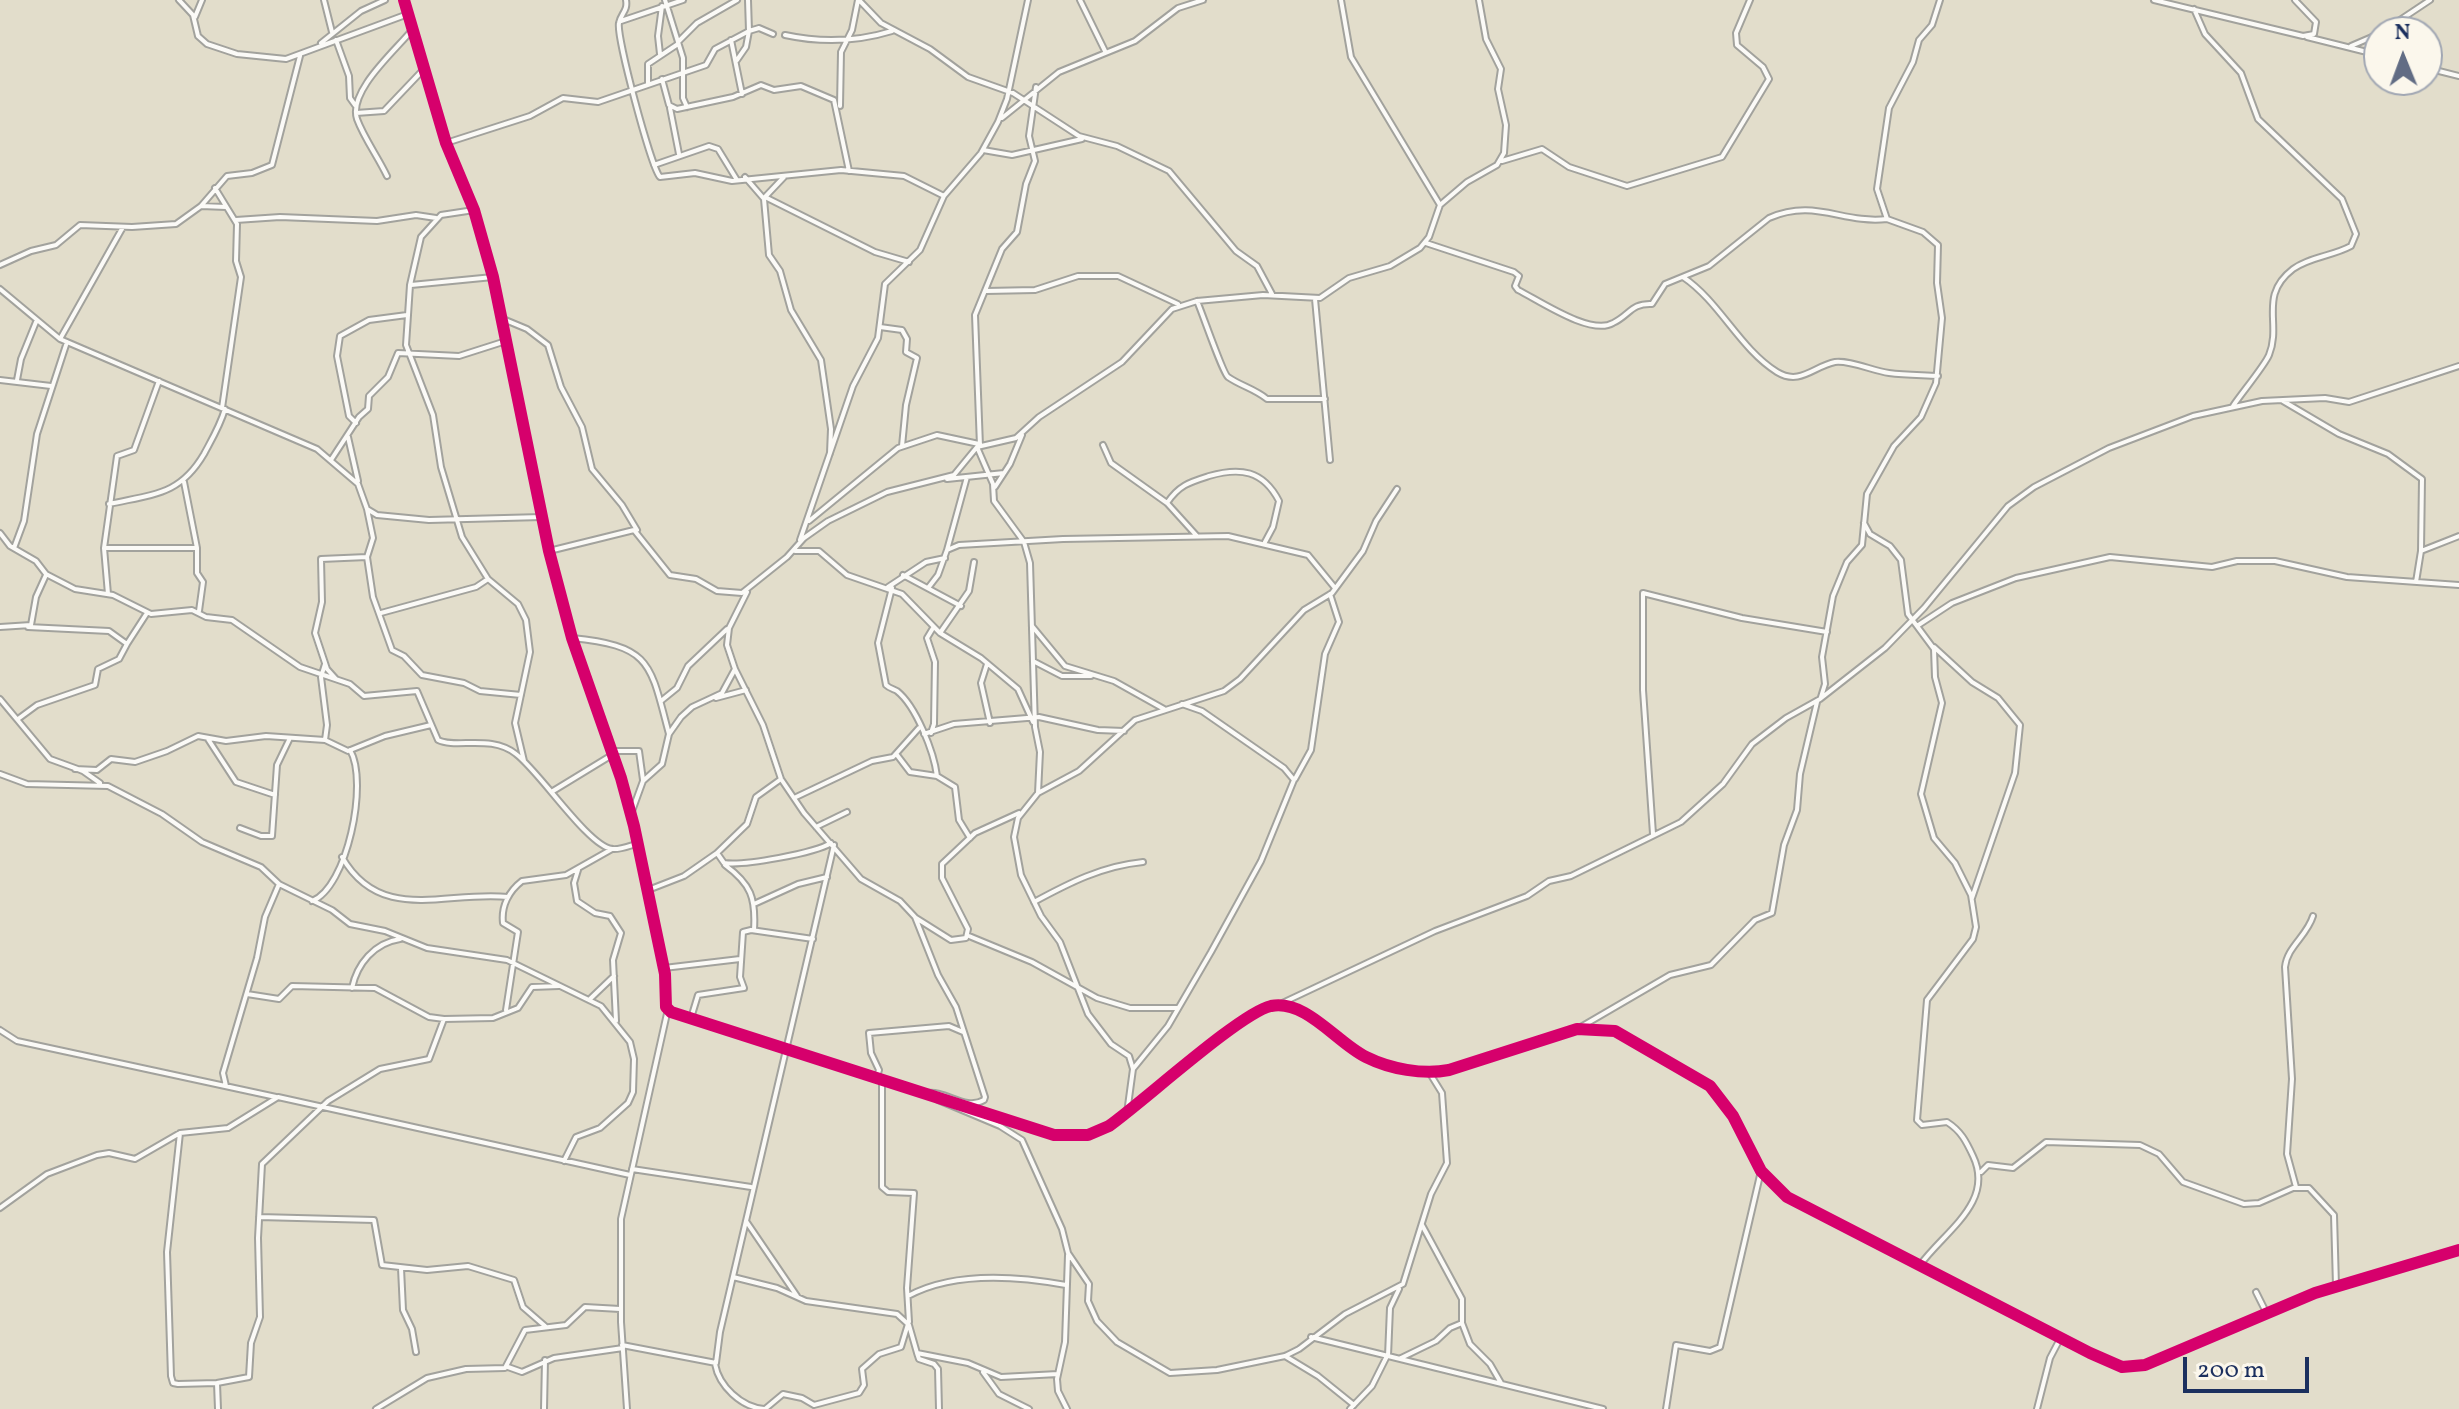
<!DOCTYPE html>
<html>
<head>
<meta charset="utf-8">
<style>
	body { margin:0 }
	#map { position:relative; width:2459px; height:1409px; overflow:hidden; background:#e2ddcb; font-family:Vollkorn,serif }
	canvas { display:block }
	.north { position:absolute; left:2363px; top:16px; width:80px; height:80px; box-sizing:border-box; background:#fbf7ec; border:2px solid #a1a7b3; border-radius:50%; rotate:359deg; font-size:22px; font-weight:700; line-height:32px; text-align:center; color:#1b2f5e }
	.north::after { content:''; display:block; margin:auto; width:28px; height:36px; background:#616c84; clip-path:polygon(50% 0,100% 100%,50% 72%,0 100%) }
	.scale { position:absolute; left:2183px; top:1357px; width:126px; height:36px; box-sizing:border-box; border:4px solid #1b2f5e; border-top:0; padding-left:10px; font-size:24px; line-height:28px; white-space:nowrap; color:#1b2f5e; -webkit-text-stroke:6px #fbf7ec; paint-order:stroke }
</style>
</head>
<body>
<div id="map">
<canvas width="2459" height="1409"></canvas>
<div class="north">N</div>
<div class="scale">200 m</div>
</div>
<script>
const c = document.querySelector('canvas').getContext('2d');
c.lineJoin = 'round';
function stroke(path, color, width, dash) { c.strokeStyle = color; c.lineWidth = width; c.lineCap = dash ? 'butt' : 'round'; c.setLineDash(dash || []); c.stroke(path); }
const street = new Path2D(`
	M 179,0 L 193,15 L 198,36 L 207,44 L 237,54 L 286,59 L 408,14
	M 324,0 L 332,32
	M 626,0 C 628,11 621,13 619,23 C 616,36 651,167 660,177 L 695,173 L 732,181 L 841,170 L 904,176 L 944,196
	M 665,0 L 683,58 L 683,98 L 687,107
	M 859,0 L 881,23 L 930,49 L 968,77 L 1013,93 L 1079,136 L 1117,146 L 1169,171 L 1236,251 L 1257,266 L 1272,294
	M 1080,0 L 1105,51
	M 1341,0 L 1351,57 L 1440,205
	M 2154,0 L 2303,36 L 2314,34 L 2316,22 L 2295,0
	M 2194,9 L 2205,34 L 2241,73 L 2258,119 L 2342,199 L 2356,234 L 2351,246 C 2333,256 2309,257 2293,269 C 2258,296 2282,323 2269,355 C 2265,365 2241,394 2233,406
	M 195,17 L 202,0
	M 621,21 L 683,0
	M 2382,32 L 2430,0
	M 785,35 C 822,43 856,42 892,31
	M 2307,37 L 2379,55
	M 336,40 L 349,76 L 350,98 L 355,105
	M 731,40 L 742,94
	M 678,42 L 697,23 L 737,0
	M 321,43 L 361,11 L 385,0
	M 2351,46 L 2379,34
	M 660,54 L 658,36 L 662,6
	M 737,60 L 746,47 L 749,31 L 759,28 L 773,34
	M 2427,68 L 2459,76
	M 662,79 L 669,105 L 677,109 L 733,97 L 761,85 L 774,90 L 801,86 L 834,100 L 849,171
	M 648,84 L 648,64 L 678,44
	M 840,106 L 841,52 L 852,30 L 858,0
	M 670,108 L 679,154
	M 356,113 L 384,111 L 423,70
	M 1002,118 L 1059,72 L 1135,41 L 1178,8 L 1203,0
	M 446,143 L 530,116 L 563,98 L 598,102 L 706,65 L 715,49 L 749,31 L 748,0
	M 983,150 L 1012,155 L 1082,139
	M 1502,161 L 1542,149 L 1569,167 L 1627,186 L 1722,157 L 1769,79 L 1763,67 L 1737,45 L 1736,33 L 1750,0
	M 654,165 L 709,146 L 718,149 L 737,180
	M 387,176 C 378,157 364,138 357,119 C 348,91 395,51 412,30
	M 745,177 L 764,199 L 769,255 L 780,271 L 791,310 L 821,360 L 831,429 L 830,453
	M 215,188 L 237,224 L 236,261 L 241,277 L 222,408
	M 765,197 L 875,252 L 909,262
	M 765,197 L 784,177
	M 201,206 L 226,207
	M 474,210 L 441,215 L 421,237 L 410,285 L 406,345 L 433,415 L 441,467 L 462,537 L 488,579 L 518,604 L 526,620 L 530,652 L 515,723 L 524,761
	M 236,220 L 280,217 L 377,221 L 416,215 L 436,218
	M 1426,243 L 1514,272 L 1519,276 L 1515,286 L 1518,290 C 1540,301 1591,336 1613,323 C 1630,315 1631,303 1652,304 L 1665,284 L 1709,266 L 1769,218 C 1815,198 1842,224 1887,219
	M 0,265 L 31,251 L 56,245 L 80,225 L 132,227 L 176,224 L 201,206 L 227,176 L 252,173 L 272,165 L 300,56
	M 1683,277 C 1720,302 1739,348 1777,372 C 1800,386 1814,366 1835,362 C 1850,360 1873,371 1889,373 C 1905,375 1921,375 1938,376
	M 411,285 L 493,277
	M 0,289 L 60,339 L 317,449 L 358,484 L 367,509 L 377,515 L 429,520 L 542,517
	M 986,291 L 1035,290 L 1078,276 L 1118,276 L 1178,304
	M 1315,299 L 1330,460
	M 1197,301 C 1202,312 1223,374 1228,377 C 1241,386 1255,389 1267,399 L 1325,399
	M 503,319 L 527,329 L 548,345 L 561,387 L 582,427 L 592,469 L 622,505 L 637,530
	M 880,327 L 902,330 L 907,339 L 906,352 L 917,358 L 906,405 L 902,446
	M 60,339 L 123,227
	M 0,380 L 51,386
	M 17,380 L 21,359 L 36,322
	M 2283,401 L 2339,434 L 2388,454 L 2422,479 L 2421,551
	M 356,423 L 349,416 L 337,356 L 340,336 L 369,320 L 407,315
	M 348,437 L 358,481
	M 1103,445 L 1111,463 L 1167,503 L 1196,535
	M 980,446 L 975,315 L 1002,249 L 1017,232 L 1026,184 L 1035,161 L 1029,136 L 1036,87
	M 977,447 L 993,484 L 994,501 L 1024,542 L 1030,563 L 1035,727 L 1040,752 L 1038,793
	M 331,460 L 359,417 L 368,409 L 369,396 L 388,377 L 398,353 L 459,356 L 506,341
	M 947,479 L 1004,473
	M 184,482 L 197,548 L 197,573 L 203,582 L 199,611
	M 995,487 L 1010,464 L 1022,435
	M 1167,503 C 1179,485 1190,482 1209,476 C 1240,467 1263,470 1279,501 L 1273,527 L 1265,542
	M 109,504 C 154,494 180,495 204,454 C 212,439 220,426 225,409
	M 367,509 L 373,538 L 367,557 L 373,597 L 392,650 L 404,656 L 422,675 L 464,683 L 480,691 L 521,695
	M 809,521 L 898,448 L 937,435 L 979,444
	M 1864,523 L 1870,534 L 1890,546 L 1901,560 L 1908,614 L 1934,649 L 1935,677 L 1942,703 L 1921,794 L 1934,838 L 1955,863 L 1971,895 L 1976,927 L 1973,939 L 1927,1000 L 1917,1120 L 1922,1125 L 1947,1122 C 1961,1131 1966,1141 1973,1156 C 1995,1202 1945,1231 1920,1265
	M 0,533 L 10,546 L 36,561 L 46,574 L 75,589 L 113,595 L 151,614 L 192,610 L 206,617 L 232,620 L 300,667 L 350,684 L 364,696 L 417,691 L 438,740 C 456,749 491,734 516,754 C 540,772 588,846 612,849 C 620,850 629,846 636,844
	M 800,540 L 853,386 L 878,338 L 885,284 L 920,250 L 944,196 L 981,153 L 998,122 L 1007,99 L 1028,0
	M 14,548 L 24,521 L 37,434 L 67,342
	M 104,548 L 197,548
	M 947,550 L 967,477
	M 549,551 L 634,530 L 670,575 L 696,579 L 717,591 L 742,593 L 787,557 L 804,538 L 828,521 L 887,492 L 954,475 L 977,447 L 1016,438 L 1039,417 L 1122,362 L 1172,309 L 1197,301 L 1263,295 L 1320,298 L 1349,278 L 1390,266 L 1420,248 L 1429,237 L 1440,205 L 1467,182 L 1497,165 L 1504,153 L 1506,125 L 1498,89 L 1501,69 L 1486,39 L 1479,0
	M 795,551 L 819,551 L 847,575 L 902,594 L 940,633 L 981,658 L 1018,689 L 1033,722
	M 903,575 L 961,606
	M 2416,582 L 2421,551 L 2459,536
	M 888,587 L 926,562 L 945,558
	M 892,588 L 878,643 L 886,685 C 889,688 893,689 897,691 C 916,706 934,752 937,776 L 955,787 L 959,820 L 970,838
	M 928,588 L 938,575 L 947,550 L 959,545 L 1063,539 L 1228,536 L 1308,555 L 1335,588
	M 747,592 L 729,628 L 727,645 L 735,669 L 763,725 L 781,779 L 804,813 L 861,879 L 900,901 L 915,917 L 938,975 L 956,1007 L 985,1097 L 984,1100 C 965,1111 946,1090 927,1093
	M 108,594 L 104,548 L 117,456 L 134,450 L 159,381
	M 381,613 L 476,587 L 488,579
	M 1032,626 L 1065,666 L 1114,681 L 1164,709
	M 1917,626 L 1952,603 L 2016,578 L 2110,557 L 2212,567 L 2237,561 L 2275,561 L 2347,577 L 2459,585
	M 0,627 L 31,625 L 36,597 L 46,575
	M 28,627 L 109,631 L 127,644 L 147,613
	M 940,633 L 969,591 L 974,562
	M 572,638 C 652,646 650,663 669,734
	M 1934,647 L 1972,682 L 1998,698 L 2020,725 L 2015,773 L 1972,898
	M 1033,661 L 1062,676 L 1091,676
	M 987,664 L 981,683 L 990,723
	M 336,679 L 327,669 L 315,633 L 322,602 L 321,559 L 367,557
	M 1821,697 L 1825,684 L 1822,657 L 1833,596 L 1847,562 L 1862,545 L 1867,494 L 1894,446 L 1921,417 L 1936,383 L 1942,318 L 1937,283 L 1938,245 L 1923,232 L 1887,219 L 1877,189 L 1889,108 L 1913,62 L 1919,40 L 1932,25 L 1940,0
	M 716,698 L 746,690
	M 0,699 L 50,759 L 83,771 L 100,783
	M 661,701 L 677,688 L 688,666 L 727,629
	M 18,719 L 37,705 L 95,685 L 98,669 L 119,659 L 127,644
	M 931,733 L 934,724 L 935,662 L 927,638 L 933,628
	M 924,734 L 954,724 L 1039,717 L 1098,730 L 1124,731
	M 208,739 L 236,782 L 275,795
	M 325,740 L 327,725 L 321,677 L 325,664
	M 612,751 L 639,751 L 643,780
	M 897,755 L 910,772 L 937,776
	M 75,769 L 97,770 L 111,759 L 135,762 L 167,751 L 198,736 L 226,741 L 266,736 L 325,740 L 348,751 L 385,736 L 431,725
	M 0,774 L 27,784 L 108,786 L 162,814 L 202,842 L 261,867 L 279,884 L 332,910 L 350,924 L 385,931 L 427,948 L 507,960 L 601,1006 L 630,1042 L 634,1059 L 633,1092 L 628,1103 L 600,1128 L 576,1137 L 564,1161
	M 1295,779 L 1311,750 L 1325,654 L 1339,622 L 1330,594
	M 553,791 L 612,755
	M 794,798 L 872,761 L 893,757 L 919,728
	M 631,814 L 643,781 L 662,764 L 669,734 L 681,717 L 692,707 L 722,693 L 735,669
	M 816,827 L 847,812
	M 240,828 L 261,836 L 272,836 L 277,765 L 290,738
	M 1653,834 L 1643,690 L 1643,593 L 1742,618 L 1827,632
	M 717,853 L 724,863 C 744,866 815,853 831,843
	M 342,857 C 381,925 447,890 508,897
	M 725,865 C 751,884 756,898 754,930
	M 578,870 L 574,883 L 577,901 L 595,913 L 610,916 L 621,933 L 613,960 L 616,1021
	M 648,890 L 684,876 L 717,853 L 747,824 L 756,797 L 781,779
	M 312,901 C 347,888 369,782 350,750
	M 1034,902 C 1069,883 1102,866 1143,862
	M 754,904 L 798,884 L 827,877
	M 916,918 L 951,940 L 966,938 L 968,929 L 942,878 L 942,864 L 975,833 L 1019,813
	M 969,936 L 1032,962 L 1097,998 L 1130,1008 L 1178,1008
	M 664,968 L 740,959
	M 352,988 C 357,964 374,943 400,939
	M 247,994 L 279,999 L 292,986 L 375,988 L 429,1017 L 444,1019
	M 590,999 L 614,976
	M 1278,1005 L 1435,931 L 1527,896 L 1549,881 L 1571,876 L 1681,822 L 1723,784 L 1752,744 L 1786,718 L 1820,699 L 1885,648 L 1924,608 L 2008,506 L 2034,487 L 2109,448 L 2193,416 L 2262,401 L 2325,398 L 2349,402 L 2459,366
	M 506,1010 L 518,932 L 503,923 C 501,906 509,891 522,881 L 566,875 L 612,849
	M 691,1018 L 698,995 L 744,988 L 740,977 L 743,932 L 751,930 L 813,939
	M 1579,1028 L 1670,975 L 1711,965 L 1755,920 L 1772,913 L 1784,845 L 1797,810 L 1800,774 L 1817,702
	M 0,1030 L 17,1041 L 276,1097
	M 1133,1069 L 1129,1056 L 1111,1044 L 1088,1014 L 1060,942 L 1041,916 L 1021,875 L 1014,837 L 1018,818 L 1038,793 L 1079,771 L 1135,720 L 1224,691 L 1240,679 L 1304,610 L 1332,593 L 1363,551 L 1376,521 L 1397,489
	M 876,1079 L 879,1070 L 871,1053 L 869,1033 L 949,1026 L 963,1032
	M 882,1081 L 882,1187 L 888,1192 L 914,1193 L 907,1288 L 909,1322
	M 226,1086 L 223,1073 L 257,958 L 265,917 L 279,884
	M 938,1100 L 1000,1126 L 1022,1140 L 1062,1229 L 1068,1253 L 1089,1284 L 1088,1301 L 1097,1321 L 1117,1342 L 1170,1373 L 1217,1370 L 1285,1356 L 1299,1349 L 1345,1314 L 1403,1284 L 1431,1194 L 1447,1163 L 1442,1093 L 1429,1072
	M 1127,1113 L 1133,1069 L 1168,1026 L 1211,952 L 1261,861 L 1294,780 L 1284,768 L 1202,711 L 1182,704
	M 180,1133 L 167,1252 L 171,1376 L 173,1383 L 178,1384 L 217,1383
	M 632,1169 L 751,1187
	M 1981,1172 L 1988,1165 L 2013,1168 L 2046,1142 L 2140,1145 L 2159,1154 L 2183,1182 L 2244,1204 L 2259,1203 L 2293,1188 L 2309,1188 L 2334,1215 L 2336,1286
	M 2296,1187 L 2287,1154 L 2292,1079 L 2285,967 C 2287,947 2307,936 2313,916
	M 0,1208 L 47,1174 L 97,1155 L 109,1153 L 135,1159 L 180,1133 L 228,1128 L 278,1097 L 630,1175
	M 259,1217 L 374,1220 L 382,1265 L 427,1270 L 468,1266 L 514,1280 L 523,1307 L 545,1326
	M 746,1221 L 797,1296
	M 1422,1225 L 1462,1299 L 1462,1323 L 1470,1344 L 1490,1364 L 1501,1383
	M 401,1268 L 403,1310 L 412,1329 L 416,1352
	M 733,1277 L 777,1288 L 806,1301 L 897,1314 L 909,1325 L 917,1353 L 968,1363 L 1001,1377 L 1058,1374
	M 2256,1292 L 2266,1312
	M 908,1296 C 954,1271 1017,1276 1066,1285
	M 1311,1337 L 1603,1409
	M 622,1345 L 716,1363 L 720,1332 L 834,845
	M 917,1353 L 919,1359 L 934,1364 L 938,1369 L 939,1409
	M 1285,1356 L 1318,1376 L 1354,1405
	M 1388,1356 L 1390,1308 L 1399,1289
	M 1401,1358 L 1436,1341 L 1450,1328 L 1462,1323
	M 715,1364 C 719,1386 741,1407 764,1409
	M 508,1367 L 522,1372 L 554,1358 L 623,1348
	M 983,1372 L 999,1394 L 1029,1409
	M 218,1409 L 217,1383 L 249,1377 L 251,1343 L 260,1317 L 258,1238 L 262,1164 L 328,1101 L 380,1069 L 429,1059 L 444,1019 L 493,1018 L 518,1008 L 532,987 L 559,986
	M 376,1409 L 427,1378 L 466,1369 L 505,1368 L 525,1330 L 566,1325 L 585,1307 L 620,1309
	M 544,1409 L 545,1360
	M 627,1409 L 621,1322 L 621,1219 L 668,1009
	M 765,1409 L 783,1394 L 802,1398 L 814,1405 L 859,1393 L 864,1385 L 862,1369 L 879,1354 L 901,1347 L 908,1324
	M 1067,1409 L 1058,1391 L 1057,1379 L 1065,1342 L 1068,1255
	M 1350,1409 L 1372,1386 L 1387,1356
	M 1666,1409 L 1676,1345 L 1710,1351 L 1720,1347 L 1761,1171
	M 2037,1409 L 2050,1358 L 2061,1337`);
const secondary = new Path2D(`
	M 404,0 L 446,143 L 474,210 L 493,277 L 549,551 L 572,638 L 621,778 L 634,826 L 665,974 L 666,1007 L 671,1012 L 1054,1135 L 1088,1135 L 1109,1126 C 1143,1102 1240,1013 1271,1006 C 1306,999 1337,1043 1366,1057 C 1390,1069 1423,1075 1449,1070 L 1577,1029 L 1615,1031 L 1710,1086 L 1733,1116 L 1761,1171 L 1787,1197 L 2090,1353 L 2122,1367 L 2145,1365 L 2315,1293 L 2459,1250`);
stroke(street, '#a2a29d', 8);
stroke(secondary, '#a2a29d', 10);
stroke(street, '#fbfaf7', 4);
stroke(secondary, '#fbfaf7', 6);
stroke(new Path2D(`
	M 404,0 L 446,143 L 474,210 L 493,277 L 549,551 L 572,638 L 621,778 L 634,826 L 665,974 L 666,1007 L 671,1012 L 1054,1135 L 1088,1135 L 1109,1126 C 1143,1102 1240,1013 1271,1006 C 1306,999 1337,1043 1366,1057 C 1390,1069 1423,1075 1449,1070 L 1577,1029 L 1615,1031 L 1710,1086 L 1733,1116 L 1761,1171 L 1787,1197 L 2090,1353 L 2122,1367 L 2145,1365 L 2315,1293 L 2459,1250`), '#d6006c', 12);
</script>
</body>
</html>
